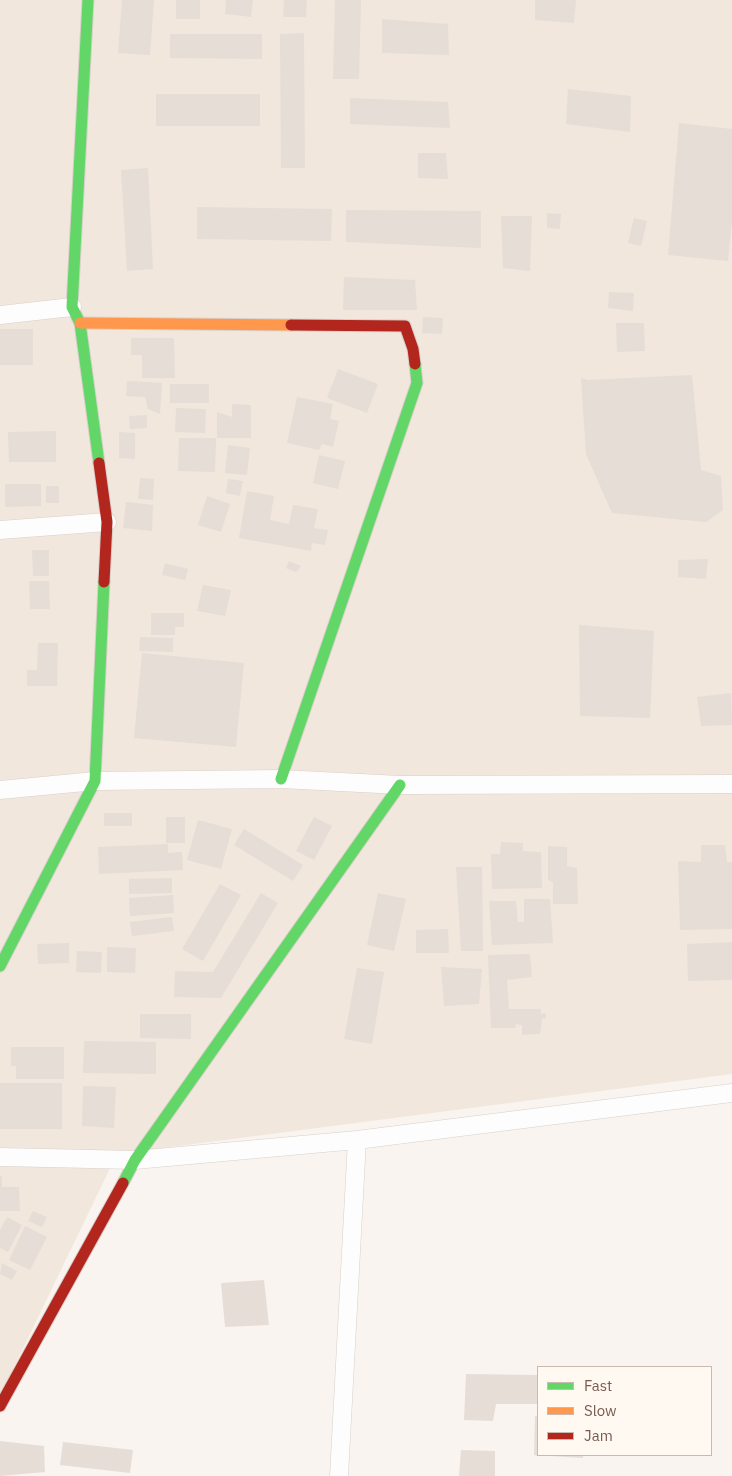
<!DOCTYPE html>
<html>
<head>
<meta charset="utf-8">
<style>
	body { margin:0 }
	#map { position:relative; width:732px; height:1476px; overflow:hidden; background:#f9f4ef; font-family:"IBM Plex Sans",sans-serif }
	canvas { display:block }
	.legend { position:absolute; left:537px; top:1366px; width:175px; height:90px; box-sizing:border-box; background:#fff9f2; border:1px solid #c9b9b0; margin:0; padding:6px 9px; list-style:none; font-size:15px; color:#795a4d }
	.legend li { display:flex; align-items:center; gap:10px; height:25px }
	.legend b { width:25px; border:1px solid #c9b9b0 }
</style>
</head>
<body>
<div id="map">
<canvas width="732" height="1476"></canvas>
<ul class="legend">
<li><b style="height:6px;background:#63d668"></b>Fast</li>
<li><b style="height:6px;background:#ff974d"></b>Slow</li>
<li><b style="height:6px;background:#b3261e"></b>Jam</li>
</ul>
</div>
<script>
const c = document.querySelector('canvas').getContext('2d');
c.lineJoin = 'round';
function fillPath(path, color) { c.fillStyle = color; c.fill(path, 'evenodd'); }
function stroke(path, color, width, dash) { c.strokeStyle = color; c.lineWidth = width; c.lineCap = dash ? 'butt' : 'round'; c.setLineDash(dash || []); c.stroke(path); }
fillPath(new Path2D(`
	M 0,0 L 732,0 L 732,1074 L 117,1154 L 0,1396 Z`), '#f1e7dd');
fillPath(new Path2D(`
	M 122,0 L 154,0 L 150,55 L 118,53 Z
	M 176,0 L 200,0 L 200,19 L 176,19 Z
	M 226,0 L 253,0 L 251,17 L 225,14 Z
	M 284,0 L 307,0 L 306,17 L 283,17 Z
	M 335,0 L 361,0 L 359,79 L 333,79 Z
	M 535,0 L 576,0 L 574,23 L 535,20 Z
	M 382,19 L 448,24 L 449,55 L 382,53 Z
	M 304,33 L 305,168 L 281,168 L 280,34 Z
	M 170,34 L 262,34 L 262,59 L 170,58 Z
	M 568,89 L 631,96 L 630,132 L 566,124 Z
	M 156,94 L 260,94 L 260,126 L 156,126 Z
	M 350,98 L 448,102 L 450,128 L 350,124 Z
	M 679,123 L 732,129 L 732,220 L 728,261 L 668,255 Z
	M 418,153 L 446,153 L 448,179 L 418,178 Z
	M 148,168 L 153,269 L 127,271 L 121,170 Z
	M 197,207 L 332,209 L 331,241 L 197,239 Z
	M 346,210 L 481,211 L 481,248 L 346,242 Z
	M 547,213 L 561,214 L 560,229 L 547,228 Z
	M 501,216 L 532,216 L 530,271 L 503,268 Z
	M 634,218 L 647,221 L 641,246 L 628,243 Z
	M 344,277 L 415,280 L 417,310 L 343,310 Z
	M 609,292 L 634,293 L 633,311 L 608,308 Z
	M 423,317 L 443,318 L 442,334 L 422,333 Z
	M 616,323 L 644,323 L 645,351 L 617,352 Z
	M 0,329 L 33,329 L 33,365 L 0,365 Z
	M 131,338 L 174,338 L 175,378 L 142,378 L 142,355 L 131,355 Z
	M 338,369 L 378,384 L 367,413 L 327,398 Z
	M 692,375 L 701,470 L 721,476 L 723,510 L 706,522 L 612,513 L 586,454 L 581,378 L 588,380 Z
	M 127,381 L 162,383 L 160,414 L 148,409 L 145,397 L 126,396 Z
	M 170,384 L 209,384 L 209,403 L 170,403 Z
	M 297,397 L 333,404 L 330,419 L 339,421 L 333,447 L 322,444 L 319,450 L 287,443 Z
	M 232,404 L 251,405 L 251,438 L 217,438 L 217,412 L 232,417 Z
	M 176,408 L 206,409 L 205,433 L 175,432 Z
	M 147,415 L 147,428 L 130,429 L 129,416 Z
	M 56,431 L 56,462 L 9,462 L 8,432 Z
	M 119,432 L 135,433 L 135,459 L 119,458 Z
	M 179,438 L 216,438 L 215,472 L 178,471 Z
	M 228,445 L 250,448 L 247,475 L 225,473 Z
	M 319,455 L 345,461 L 338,489 L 313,483 Z
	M 140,478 L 154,479 L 153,500 L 138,499 Z
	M 228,479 L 243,481 L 240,496 L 226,493 Z
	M 5,484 L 41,484 L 41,506 L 5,507 Z
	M 46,486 L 59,486 L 59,503 L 46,503 Z
	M 247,491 L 274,496 L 270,520 L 289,524 L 293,505 L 318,509 L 314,528 L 328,530 L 325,545 L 312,543 L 311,551 L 239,538 Z
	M 207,496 L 230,504 L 221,532 L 198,525 Z
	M 126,502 L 153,505 L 152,531 L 123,528 Z
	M 32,550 L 49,550 L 49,576 L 33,576 Z
	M 708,559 L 706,579 L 678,577 L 678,560 Z
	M 289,561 L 301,566 L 296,572 L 286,568 Z
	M 165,563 L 188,569 L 185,580 L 162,575 Z
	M 29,581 L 49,581 L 50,609 L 30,609 Z
	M 203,585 L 231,590 L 225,616 L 197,611 Z
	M 151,613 L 184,613 L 184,627 L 175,627 L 175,635 L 151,635 Z
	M 579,625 L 654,631 L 650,718 L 580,716 Z
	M 140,637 L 173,638 L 173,652 L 139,651 Z
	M 38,643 L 58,643 L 57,686 L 27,686 L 27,670 L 37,670 Z
	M 142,653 L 244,663 L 236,747 L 134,738 Z
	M 731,693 L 732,725 L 701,726 L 697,697 Z
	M 104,813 L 132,813 L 132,826 L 104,826 Z
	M 166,817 L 185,817 L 185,843 L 166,843 Z
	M 314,817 L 332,826 L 314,860 L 296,851 Z
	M 198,820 L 232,829 L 221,869 L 187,860 Z
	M 244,829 L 303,865 L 293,881 L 234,845 Z
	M 501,842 L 523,843 L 523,851 L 541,852 L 542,888 L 492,889 L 491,854 L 500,854 Z
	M 168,844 L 168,853 L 182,852 L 183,870 L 99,874 L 98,847 Z
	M 701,845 L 725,845 L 727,862 L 732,862 L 732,929 L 680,930 L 678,861 L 701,862 Z
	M 548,846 L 567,847 L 567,866 L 577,868 L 578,904 L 553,904 L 553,882 L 548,880 Z
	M 456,867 L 482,867 L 483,951 L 461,951 Z
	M 172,878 L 172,893 L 129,894 L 129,879 Z
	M 220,884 L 241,895 L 203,961 L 182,949 Z
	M 261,893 L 278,903 L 221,998 L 174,997 L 175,971 L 213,972 Z
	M 378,893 L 406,899 L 394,951 L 367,945 Z
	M 173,895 L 174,913 L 130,916 L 129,898 Z
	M 524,899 L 550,899 L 553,943 L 492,945 L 489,901 L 516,901 L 518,922 L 524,922 Z
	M 172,917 L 174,931 L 132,936 L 130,922 Z
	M 448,929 L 449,953 L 416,953 L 416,930 Z
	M 732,942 L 732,980 L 688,981 L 687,944 Z
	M 69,943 L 69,963 L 38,964 L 37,944 Z
	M 107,947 L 136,948 L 135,973 L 107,972 Z
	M 77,951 L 102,952 L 101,973 L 76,972 Z
	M 530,954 L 532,977 L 507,980 L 509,1009 L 541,1009 L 541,1014 L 546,1013 L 546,1018 L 542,1019 L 540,1034 L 522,1035 L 522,1025 L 516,1024 L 515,1028 L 491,1028 L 488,955 Z
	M 441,967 L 482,969 L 479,1004 L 444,1006 Z
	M 357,968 L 384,972 L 372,1044 L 344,1039 Z
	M 140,1014 L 191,1014 L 191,1039 L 140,1038 Z
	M 84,1041 L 156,1042 L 156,1074 L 83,1073 Z
	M 11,1047 L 64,1047 L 64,1079 L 16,1079 L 16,1066 L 11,1066 Z
	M 0,1083 L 62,1083 L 62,1129 L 0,1129 Z
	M 83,1086 L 116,1087 L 114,1128 L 82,1126 Z
	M 0,1176 L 2,1176 L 2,1187 L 19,1187 L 20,1211 L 0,1211 Z
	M 33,1211 L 47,1217 L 42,1227 L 28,1221 Z
	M 7,1217 L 22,1225 L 8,1252 L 0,1248 L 0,1230 Z
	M 25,1226 L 47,1237 L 30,1270 L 9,1260 Z
	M 2,1263 L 17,1271 L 12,1280 L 0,1274 Z
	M 264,1280 L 269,1325 L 225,1327 L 221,1283 Z
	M 466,1374 L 538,1375 L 538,1404 L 496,1404 L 493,1421 L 464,1420 Z
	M 535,1416 L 538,1416 L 538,1456 L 534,1455 Z
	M 0,1441 L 44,1446 L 45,1472 L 0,1476 Z
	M 63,1442 L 133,1450 L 130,1473 L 60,1465 Z
	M 461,1450 L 495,1451 L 495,1476 L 459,1476 Z
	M 550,1455 L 583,1455 L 583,1458 L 550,1456 Z`), '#e6ddd6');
const street = new Path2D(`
	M 0,315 L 72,307
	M 0,530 L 107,522
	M 0,790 L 95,781 L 281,779 L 400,785 L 732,784
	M 0,1157 L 135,1160 L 357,1140 L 732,1093
	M 339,1476 L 357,1140`);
const fast = new Path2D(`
	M 88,0 L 72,307 L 80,323 L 99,463
	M 281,779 L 417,383 L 415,364
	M 0,966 L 95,781 L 104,582
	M 123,1183 L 135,1160 L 400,785`);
const slow = new Path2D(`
	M 80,323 L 291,325`);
const jam = new Path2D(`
	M 291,325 L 405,326 L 413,349 L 415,364
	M 99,463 L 107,522 L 104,582
	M 0,1406 L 123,1183`);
stroke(street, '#d7d0ca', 19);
stroke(fast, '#d9d0cb', 13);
stroke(slow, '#d9d0cb', 13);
stroke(jam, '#d9d0cb', 13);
stroke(street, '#fefdfd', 18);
stroke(fast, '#63d668', 11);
stroke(slow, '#ff974d', 11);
stroke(jam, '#b3261e', 11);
</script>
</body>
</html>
